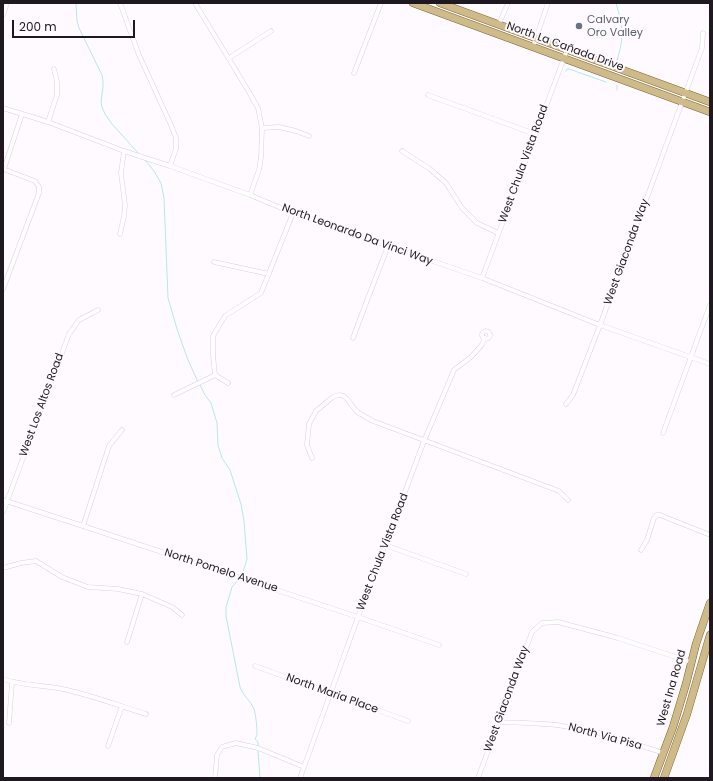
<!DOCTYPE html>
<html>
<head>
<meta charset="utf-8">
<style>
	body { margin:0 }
	#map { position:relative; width:713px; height:781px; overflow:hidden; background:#fefaff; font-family:Poppins,sans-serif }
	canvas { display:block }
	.frame { position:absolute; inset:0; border:4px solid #1f1820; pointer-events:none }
	.scale { position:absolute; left:12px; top:20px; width:123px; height:18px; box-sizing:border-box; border:2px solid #1f1820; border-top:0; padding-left:5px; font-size:12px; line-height:14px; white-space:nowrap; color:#1f1820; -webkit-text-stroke:3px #fefaff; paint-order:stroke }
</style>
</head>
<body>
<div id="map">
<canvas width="713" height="781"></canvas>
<div class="frame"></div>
<div class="scale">200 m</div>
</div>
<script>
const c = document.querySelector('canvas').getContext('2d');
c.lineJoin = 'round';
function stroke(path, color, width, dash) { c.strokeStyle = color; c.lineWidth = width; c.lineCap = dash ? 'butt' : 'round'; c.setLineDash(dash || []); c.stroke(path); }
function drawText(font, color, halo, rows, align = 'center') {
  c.font = font + ' Poppins,sans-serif'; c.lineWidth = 4; c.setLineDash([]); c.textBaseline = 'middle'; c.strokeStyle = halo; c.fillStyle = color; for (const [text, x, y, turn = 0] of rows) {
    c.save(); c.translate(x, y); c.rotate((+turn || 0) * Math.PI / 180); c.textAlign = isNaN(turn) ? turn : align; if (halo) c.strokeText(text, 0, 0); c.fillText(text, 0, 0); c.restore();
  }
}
stroke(new Path2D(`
	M 76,3 L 77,21 L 79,28 L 102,75 L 103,81 L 103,87 L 101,102 L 102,107 L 105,114 L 112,124 L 140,155
	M 616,3 C 619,13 622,25 622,35 C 622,44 619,53 617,61
	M 566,71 L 567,69 L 569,69 L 606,82
	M 617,90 L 617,85
	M 145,160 L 154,171 L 161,183 L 164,198 L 168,298 L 177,329 L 188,360 L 198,382
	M 200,385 L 205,395 L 211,403 L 217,423 L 218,445 L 222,458 L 230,470 L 241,504 L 244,521 L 247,559 L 243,572 L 241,576
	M 239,579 L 232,587 L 226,607 L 226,616 L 240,687 C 243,696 251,701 254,709 C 256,715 257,728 257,735 L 255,739 L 258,742 L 258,746
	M 258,751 L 260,778`), '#b5e7f1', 1);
const street = new Path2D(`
	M 120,3 L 139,55 L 171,125 L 176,138 L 176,149 L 170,166
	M 195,3 L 249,92 L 258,108 L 262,128 L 261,157 L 259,170 L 250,195
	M 3,15 L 7,3
	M 499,24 L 508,3
	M 533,47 L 548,3
	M 229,58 L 271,31
	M 354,73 L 381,3
	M 428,95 L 535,134
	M 3,108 L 48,122 L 124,151 L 170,166 L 250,195 L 293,213 L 482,278 L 600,325 L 710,364
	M 48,122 L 57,95 L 57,82 L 54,69
	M 262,128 L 279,127 L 296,131 L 309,136
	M 402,151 L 430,169 L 446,183 L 462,208 L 477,223 L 498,233
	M 3,169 L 35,181 L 39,187
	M 4,169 L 22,114
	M 120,234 L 124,216 L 125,205 L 121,173 L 124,151
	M 214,262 L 269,274
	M 482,278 L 567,50
	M 3,289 L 39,193 L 39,187
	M482 335a4 4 0 1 1 8 0a4 4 0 1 1-8 0Z
	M 353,338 L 368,298 L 388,246
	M 228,383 L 215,375 L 213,355 L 213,336 L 225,316 L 261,293 L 293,213
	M 174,395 L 215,375
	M 566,404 L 573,395 L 600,325 L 702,48 L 703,33
	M 663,433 L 710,305
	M 312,458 L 307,445 L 309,424 L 316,411 L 328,401 L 333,397 L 339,395 L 344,396 L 347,399 L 357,412 L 373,421 L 559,491 L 568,500
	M 3,500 L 83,526 L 358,617 L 439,645
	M 3,512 L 69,334 L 79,320 L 98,310
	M 83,526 L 109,446 L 122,430
	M 385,545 L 466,574
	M 641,550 L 647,540 L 654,518 L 657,515 L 660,515 L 710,535
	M 3,568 L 21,563 L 36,561 L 62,577 L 88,587 L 118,589 L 142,594 L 172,607 L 182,615
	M 127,642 L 142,594
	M 255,666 L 408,721
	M 3,679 C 23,686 46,685 67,690 C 94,696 120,706 146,714
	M 498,722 C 520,723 542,723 563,726 C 597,730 630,742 663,753
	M 9,723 L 12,682
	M 108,746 L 122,706
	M 215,778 L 217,755 L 222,747 L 236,743 L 258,748 L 304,767
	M 300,778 L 358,617 L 424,441 L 454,370 L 471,357 L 481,346 L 485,338
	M 478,778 L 532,632 L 542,623 L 558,622 L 618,638 L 691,662`);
const primary = new Path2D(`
	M 413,3 L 710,112
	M 440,3 L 710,102
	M 654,778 L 673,727 L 686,684 L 696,644 L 710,603
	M 664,778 L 687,714 L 710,635`);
stroke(street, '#dfcce3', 5);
stroke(primary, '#7d6531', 8);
stroke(street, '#fff', 4);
stroke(primary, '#cfbb89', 7);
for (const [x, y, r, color] of [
	[579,26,4,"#6b7280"]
]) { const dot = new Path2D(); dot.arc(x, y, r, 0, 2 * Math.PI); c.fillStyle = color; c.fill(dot); stroke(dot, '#fefaff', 1.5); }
drawText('11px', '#5b616d', '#fefaff', [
	["Calvary",587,20],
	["Oro Valley",587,33]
], 'left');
drawText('11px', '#1f1820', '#fefaff', [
	["North La Cañada Drive",565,47,20],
	["West Chula Vista Road",524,164,-70],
	["North Leonardo Da Vinci Way",357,235,20],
	["West Giaconda Way",627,252,-70],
	["West Los Altos Road",42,405,-70],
	["West Chula Vista Road",383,552,-69],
	["North Pomelo Avenue",221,571,18],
	["West Ina Road",672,688,-74],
	["North Maria Place",332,694,20],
	["West Giaconda Way",507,699,-70],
	["North Via Pisa",605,737,15]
]);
</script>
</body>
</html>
